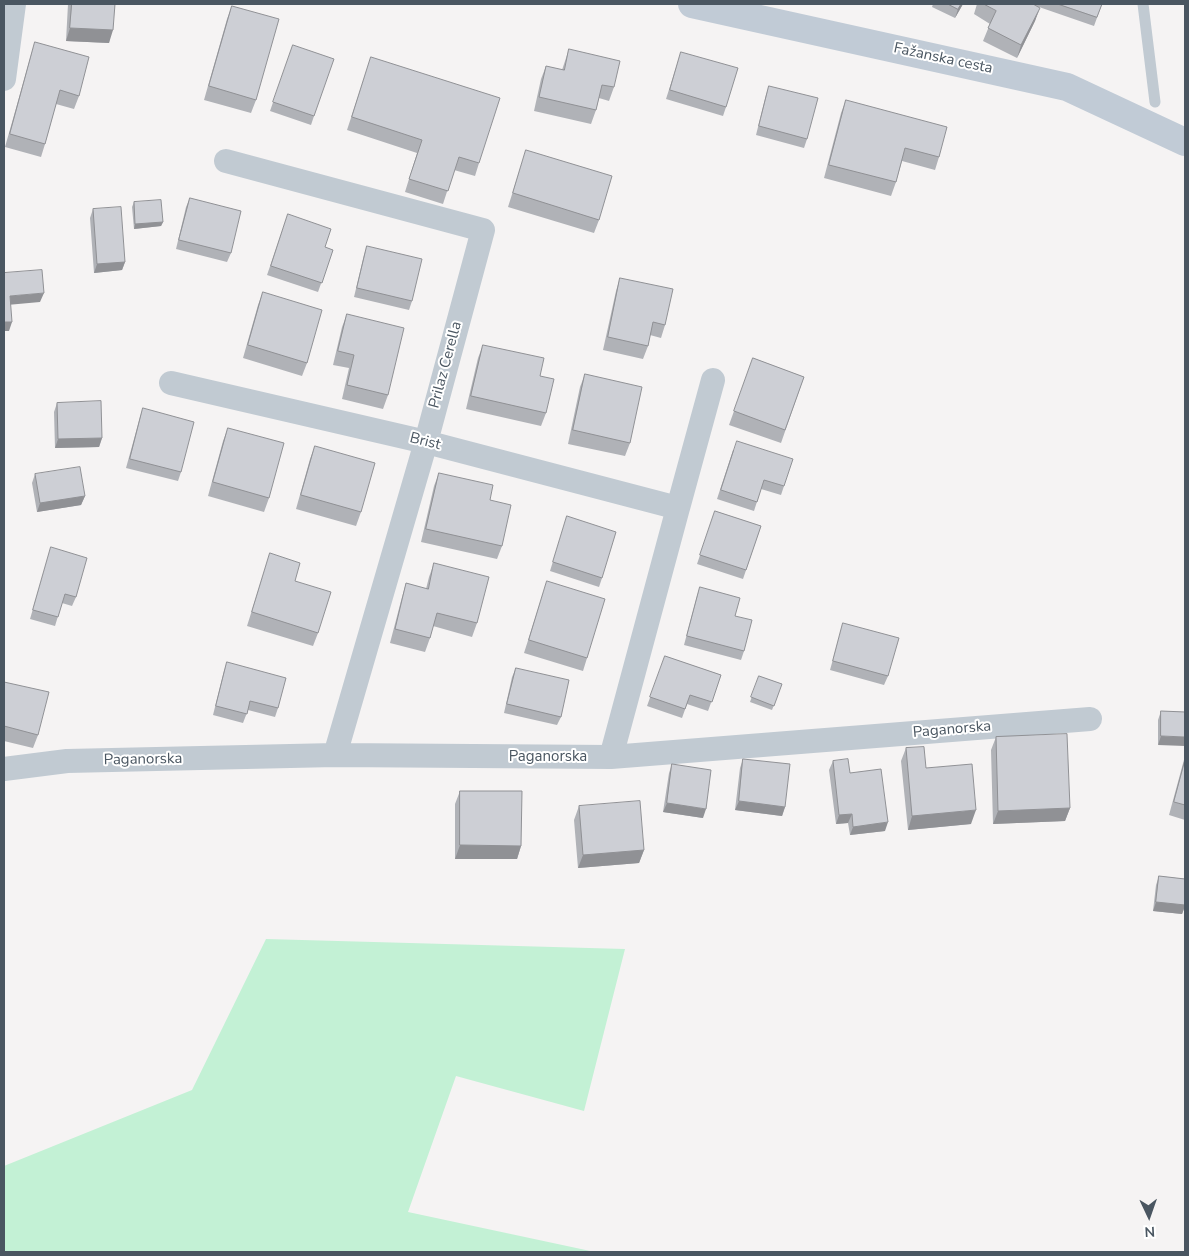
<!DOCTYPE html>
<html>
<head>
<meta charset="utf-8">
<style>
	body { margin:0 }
	#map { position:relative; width:1189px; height:1256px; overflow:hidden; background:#f5f3f3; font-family:"Nunito Sans",sans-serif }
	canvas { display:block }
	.frame { position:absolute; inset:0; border:5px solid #4a5661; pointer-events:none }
	.north { position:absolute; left:1124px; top:1191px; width:50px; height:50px; -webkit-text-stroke:4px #fff; paint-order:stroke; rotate:177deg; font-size:14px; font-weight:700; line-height:20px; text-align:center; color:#4a5661 }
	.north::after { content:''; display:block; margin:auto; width:18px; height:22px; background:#4a5661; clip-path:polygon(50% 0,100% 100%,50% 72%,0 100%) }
</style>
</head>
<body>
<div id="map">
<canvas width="1189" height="1256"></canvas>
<div class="frame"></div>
<div class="north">N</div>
</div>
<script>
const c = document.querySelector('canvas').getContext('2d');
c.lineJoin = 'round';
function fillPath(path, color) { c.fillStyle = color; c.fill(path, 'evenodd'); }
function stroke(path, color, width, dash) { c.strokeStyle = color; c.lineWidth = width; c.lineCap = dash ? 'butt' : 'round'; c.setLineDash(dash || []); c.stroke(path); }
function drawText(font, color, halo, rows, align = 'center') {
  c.font = font + ' "Nunito Sans",sans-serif'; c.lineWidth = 4; c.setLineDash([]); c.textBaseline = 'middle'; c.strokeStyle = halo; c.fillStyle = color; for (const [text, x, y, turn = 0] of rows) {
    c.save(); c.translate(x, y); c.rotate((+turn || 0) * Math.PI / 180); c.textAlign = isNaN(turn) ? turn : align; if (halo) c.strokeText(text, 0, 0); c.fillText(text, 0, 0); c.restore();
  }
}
fillPath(new Path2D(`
	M 266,939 L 625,949 L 584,1111 L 456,1076 L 408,1212 L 595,1252 L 4,1252 L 4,1166 L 192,1090 Z`), '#c3f1d5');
stroke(new Path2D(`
	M 1143,4 L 1155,102`), '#c1cad2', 11);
stroke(new Path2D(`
	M 4,79 L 14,4
	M 226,161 L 483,230 L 426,442 L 335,755
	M 171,383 L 426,442 L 678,508 L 611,757
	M 678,508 L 713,380
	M 4,769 L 67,761 L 335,755 L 611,757 L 1090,719`), '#c1cad2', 24);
stroke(new Path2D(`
	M 692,4 L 1067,87 L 1185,142`), '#c1cbd6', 28);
fillPath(new Path2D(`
	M 68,4 L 115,4 L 109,43 L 66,41 Z
	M 933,4 L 963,4 L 955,18 L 932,7 Z
	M 977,4 L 1102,4 L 1094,26 L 1039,7 L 1035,21 L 1017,58 L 983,41 L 990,24 L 974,14 Z
	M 232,6 L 256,100 L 251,113 L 204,100 L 227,19 Z
	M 35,42 L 79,96 L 74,109 L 56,104 L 45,144 L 41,157 L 5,147 L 31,55 Z
	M 293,45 L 314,116 L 311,125 L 270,111 Z
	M 569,49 L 614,87 L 609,101 L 599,98 L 596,110 L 591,124 L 534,111 L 541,79 L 546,66 L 562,70 Z
	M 681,52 L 726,107 L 723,116 L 666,99 Z
	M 371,57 L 479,163 L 475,176 L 454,170 L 443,204 L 405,192 L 417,153 L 347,130 Z
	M 769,86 L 807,139 L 804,148 L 756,135 L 766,95 Z
	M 846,100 L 939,157 L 935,170 L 902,161 L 896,182 L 891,196 L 824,178 L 841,113 Z
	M 526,150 L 599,220 L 594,233 L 508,207 Z
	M 190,198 L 231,253 L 227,262 L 176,249 L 186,207 Z
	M 134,202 L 163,222 L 161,226 L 134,229 L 132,207 Z
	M 93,209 L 125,262 L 122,270 L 94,273 L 90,218 Z
	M 288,214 L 325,247 L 333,250 L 318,292 L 267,275 Z
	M 367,246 L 412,301 L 409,310 L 354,297 L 364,255 Z
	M 620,278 L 665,325 L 661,338 L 650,335 L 648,346 L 643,359 L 603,350 L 616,291 Z
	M 263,292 L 307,363 L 302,376 L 243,358 L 258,305 Z
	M 347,314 L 388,395 L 383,409 L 342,399 L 349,368 L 333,365 L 342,327 Z
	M 483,345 L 540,376 L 546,413 L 541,426 L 466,409 L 478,358 Z
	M 753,358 L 804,377 L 781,443 L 729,425 Z
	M 585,374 L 630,443 L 625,456 L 568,444 L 580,387 Z
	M 57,403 L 102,438 L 99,447 L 55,448 L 54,412 Z
	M 143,408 L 181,472 L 178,481 L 126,468 L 140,417 Z
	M 228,428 L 269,498 L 264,512 L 208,496 L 223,441 Z
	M 315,446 L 361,512 L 356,526 L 296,509 L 310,459 Z
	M 733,450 L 784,486 L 781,495 L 761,489 L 754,511 L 717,499 Z
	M 439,473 L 490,500 L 502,546 L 497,559 L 421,542 L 434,486 Z
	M 35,474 L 85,496 L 81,505 L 37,512 L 32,483 Z
	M 715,511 L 761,526 L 743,579 L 697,564 Z
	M 567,516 L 602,578 L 599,587 L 550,571 Z
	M 51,547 L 76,597 L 72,606 L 62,603 L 55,626 L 30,619 Z
	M 270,553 L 295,581 L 318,633 L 313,646 L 247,626 Z
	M 434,563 L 477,623 L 472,637 L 433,626 L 430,638 L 425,652 L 390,643 L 402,597 L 406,583 L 426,589 L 429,577 Z
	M 547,581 L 587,658 L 583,671 L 524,653 Z
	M 700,587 L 735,616 L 744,651 L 741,660 L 684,645 L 697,596 Z
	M 843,623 L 888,676 L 884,685 L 830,670 Z
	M 665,656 L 721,675 L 708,711 L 687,704 L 682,718 L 647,706 Z
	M 227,662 L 278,708 L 275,717 L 248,710 L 243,723 L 213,715 L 224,671 Z
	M 516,668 L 561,717 L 557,725 L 504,713 L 512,677 Z
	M 759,676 L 782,684 L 772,710 L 750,702 Z
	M 4,682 L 38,735 L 33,748 L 4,741 Z
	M 1161,711 L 1185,712 L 1158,745 L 1158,720 Z
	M 996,737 L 1070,808 L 1065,821 L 993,824 L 991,750 Z
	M 906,748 L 926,768 L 971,824 L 908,830 L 901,761 Z
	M 1185,756 L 1185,820 L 1169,815 Z
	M 743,759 L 785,807 L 782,816 L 735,810 L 740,768 Z
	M 833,761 L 850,773 L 885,831 L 850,835 L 848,823 L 836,824 L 829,770 Z
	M 672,764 L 703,818 L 663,812 L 669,773 Z
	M 460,791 L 521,846 L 517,859 L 455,859 L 455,804 Z
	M 579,806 L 644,850 L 639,863 L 578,868 L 574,820 Z
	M 1159,876 L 1185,879 L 1185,906 L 1182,914 L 1153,911 L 1156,885 Z`), '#b0b2b7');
fillPath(new Path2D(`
	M 961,4 L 963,4 L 955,18 L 958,9 Z
	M 1040,8 L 1035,21 L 1017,58 L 1021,45 Z
	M 70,28 L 113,30 L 109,43 L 66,41 Z
	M 163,222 L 161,226 L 134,229 L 135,224 Z
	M 125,262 L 122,270 L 94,273 L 97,264 Z
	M 44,293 L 40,302 L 7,305 L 10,296 Z
	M 4,322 L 12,322 L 9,331 L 4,331 Z
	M 102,438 L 99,447 L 55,448 L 58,439 Z
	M 85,496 L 81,505 L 37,512 L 40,503 Z
	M 1161,736 L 1185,737 L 1185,746 L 1158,745 Z
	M 739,801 L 785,807 L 782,816 L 735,810 Z
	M 667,803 L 706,809 L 703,818 L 663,812 Z
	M 1070,808 L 1065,821 L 993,824 L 998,811 Z
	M 976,810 L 971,824 L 908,830 L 912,816 Z
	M 852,814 L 848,823 L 836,824 L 839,815 Z
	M 888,822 L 885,831 L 850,835 L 853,827 Z
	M 460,845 L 521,846 L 517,859 L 455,859 Z
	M 644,850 L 639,863 L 578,868 L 583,855 Z
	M 1156,902 L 1185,905 L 1185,906 L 1182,914 L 1153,911 Z`), '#909195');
const building = new Path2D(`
	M 72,4 L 115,4 L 113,30 L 70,28 Z
	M 948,4 L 961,4 L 958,9 Z
	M 984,4 L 1033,4 L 1040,8 L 1021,45 L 988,28 L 996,11 Z
	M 1058,4 L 1102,4 L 1097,17 Z
	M 232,6 L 279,19 L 256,100 L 209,86 Z
	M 35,42 L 89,57 L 79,96 L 60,90 L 45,144 L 10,134 Z
	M 293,45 L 334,59 L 314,116 L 273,102 Z
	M 569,49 L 620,61 L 614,87 L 602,85 L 596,110 L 539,97 L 546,66 L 564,70 Z
	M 681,52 L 738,68 L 726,107 L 670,90 Z
	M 371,57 L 500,98 L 479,163 L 459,157 L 448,191 L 409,179 L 422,140 L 352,117 Z
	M 769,86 L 818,98 L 807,139 L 759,126 Z
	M 846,100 L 947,127 L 939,157 L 905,148 L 896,182 L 829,165 Z
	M 526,150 L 612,176 L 599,220 L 513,193 Z
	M 190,198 L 241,211 L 231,253 L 179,240 Z
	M 161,200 L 163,222 L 135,224 L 134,202 Z
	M 121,207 L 125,262 L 97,264 L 93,209 Z
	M 288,214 L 331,229 L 325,247 L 333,250 L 322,283 L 271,266 Z
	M 367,246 L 422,259 L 412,301 L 357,288 Z
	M 42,270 L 44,293 L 10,296 L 12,322 L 4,322 L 4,273 Z
	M 620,278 L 673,289 L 665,325 L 653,322 L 648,346 L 608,337 Z
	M 263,292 L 322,310 L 307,363 L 248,345 Z
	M 347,314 L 404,328 L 388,395 L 347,385 L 354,355 L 338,351 Z
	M 483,345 L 544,358 L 540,376 L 554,379 L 546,413 L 471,396 Z
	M 753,358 L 804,377 L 785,430 L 734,411 Z
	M 585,374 L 642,387 L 630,443 L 573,430 Z
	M 101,401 L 102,438 L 58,439 L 57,403 Z
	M 143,408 L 194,422 L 181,472 L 130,459 Z
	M 228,428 L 284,443 L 269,498 L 213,482 Z
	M 737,441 L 793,459 L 784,486 L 764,480 L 757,502 L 721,490 Z
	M 315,446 L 375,463 L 361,512 L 301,495 Z
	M 80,467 L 85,496 L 40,503 L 35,474 Z
	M 439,473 L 493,485 L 490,500 L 511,505 L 502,546 L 426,529 Z
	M 715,511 L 761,526 L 746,570 L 700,555 Z
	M 567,516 L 616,532 L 602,578 L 553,562 Z
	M 51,547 L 87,558 L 76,597 L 65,594 L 58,617 L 33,610 Z
	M 270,553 L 300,563 L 295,581 L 331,592 L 318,633 L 252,612 Z
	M 434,563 L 489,577 L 477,623 L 437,613 L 430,638 L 395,629 L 406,583 L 428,589 Z
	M 547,581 L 605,599 L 587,658 L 529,640 Z
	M 700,587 L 740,598 L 735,616 L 752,620 L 744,651 L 687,636 Z
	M 843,623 L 899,638 L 888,676 L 833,661 Z
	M 665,656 L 721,675 L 712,702 L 690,695 L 685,709 L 650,697 Z
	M 227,662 L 286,678 L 278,708 L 250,701 L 247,714 L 216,706 Z
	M 516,668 L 569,680 L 561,717 L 507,704 Z
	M 759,676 L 782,684 L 774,706 L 751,697 Z
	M 4,682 L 49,692 L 38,735 L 4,726 Z
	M 1161,711 L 1185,712 L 1185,737 L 1161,736 Z
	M 1067,734 L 1070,808 L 998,811 L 996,737 Z
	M 924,747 L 926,768 L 972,764 L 976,810 L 912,816 L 906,748 Z
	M 743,759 L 790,764 L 785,807 L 739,801 Z
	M 848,759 L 850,773 L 881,769 L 888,822 L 853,827 L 852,814 L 839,815 L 833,761 Z
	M 1185,760 L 1185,805 L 1174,802 Z
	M 672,764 L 711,770 L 706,809 L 667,803 Z
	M 460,791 L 522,791 L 521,846 L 460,845 Z
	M 640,801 L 644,850 L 583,855 L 579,806 Z
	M 1159,876 L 1185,879 L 1185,905 L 1156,902 Z`);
fillPath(building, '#cdcfd5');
stroke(building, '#909195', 1);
drawText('15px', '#4a5661', '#fff', [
	["Fažanska cesta",943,59,12],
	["Prilaz Cerella",446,365,-75],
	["Brist",425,442,14],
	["Paganorska",952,730,-5],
	["Paganorska",548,757],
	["Paganorska",143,760,-1]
]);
</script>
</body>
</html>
